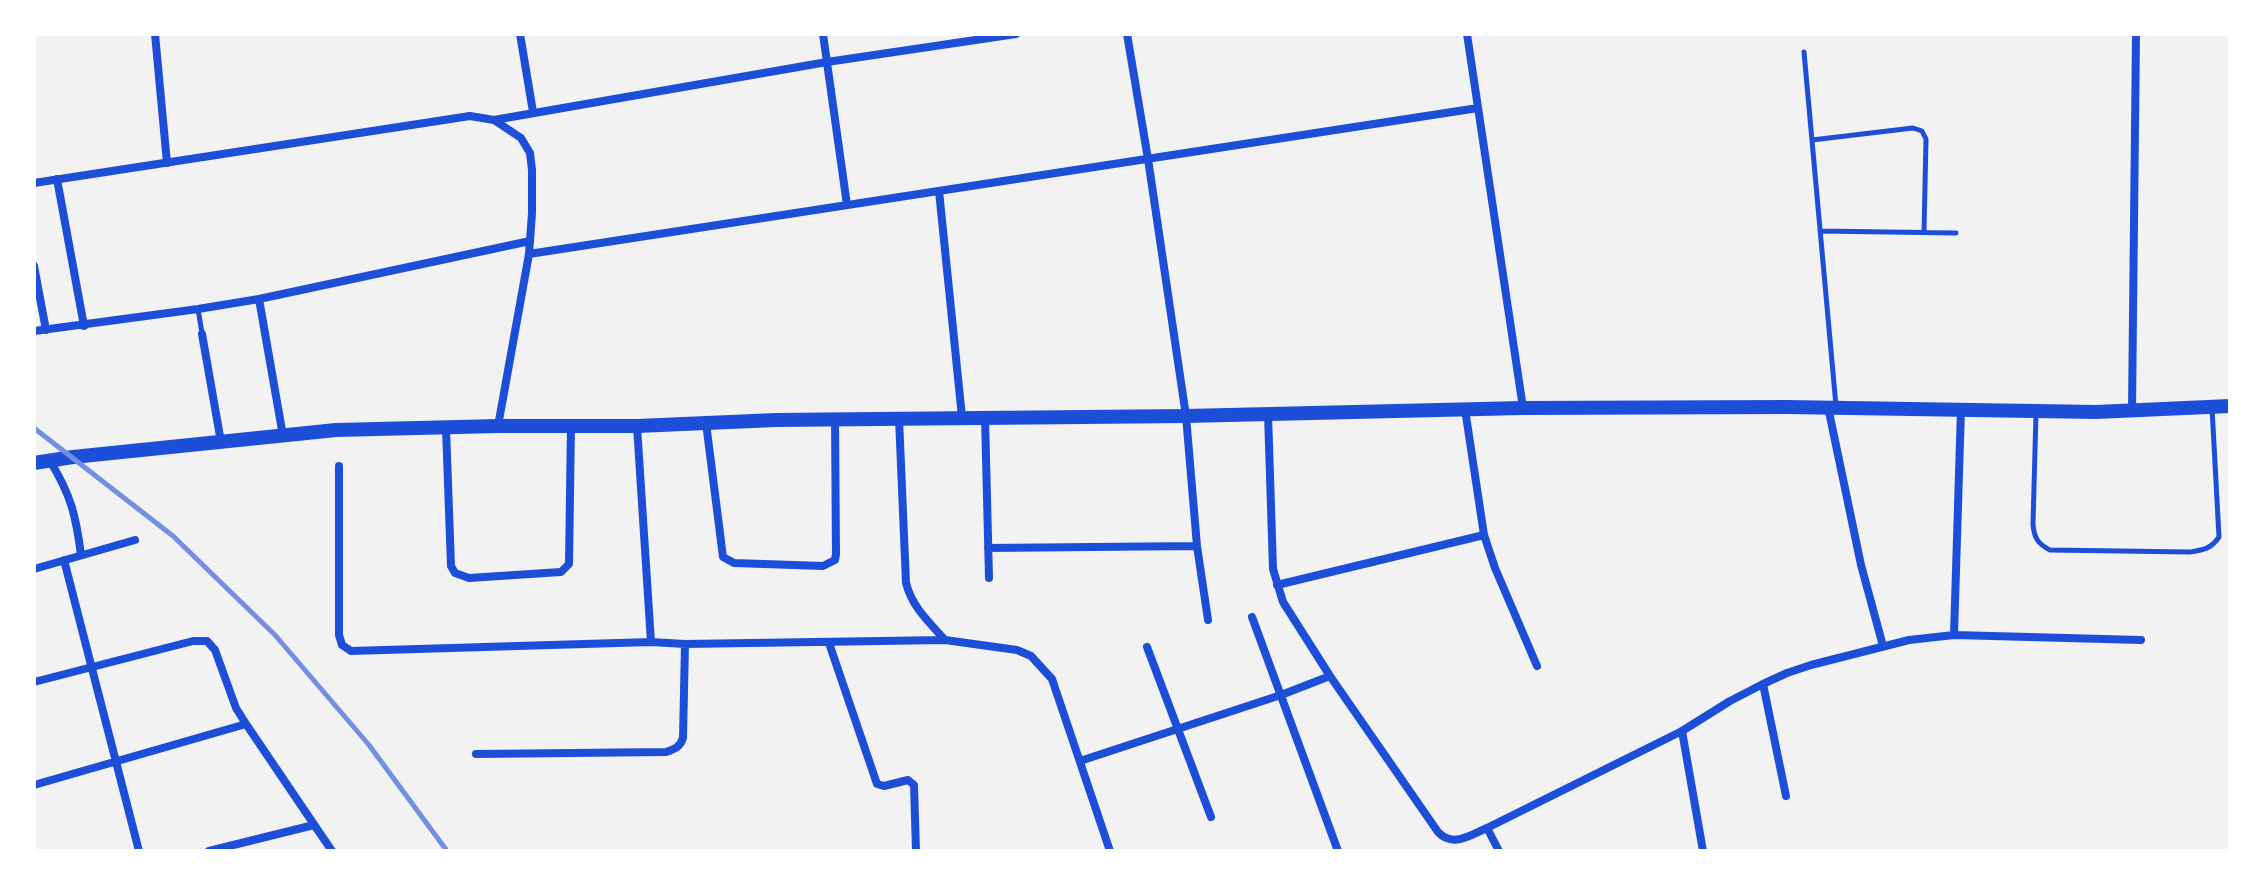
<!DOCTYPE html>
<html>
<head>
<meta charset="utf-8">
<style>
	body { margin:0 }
	#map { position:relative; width:2264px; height:885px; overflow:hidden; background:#f2f2f2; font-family:"DejaVu Sans",sans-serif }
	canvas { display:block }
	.frame { position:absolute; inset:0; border:36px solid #fff; pointer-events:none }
</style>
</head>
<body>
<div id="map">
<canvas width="2264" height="885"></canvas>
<div class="frame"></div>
</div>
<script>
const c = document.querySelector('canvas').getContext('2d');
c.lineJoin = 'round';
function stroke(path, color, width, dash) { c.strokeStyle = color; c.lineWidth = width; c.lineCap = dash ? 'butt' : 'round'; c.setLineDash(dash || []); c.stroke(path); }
stroke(new Path2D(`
	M 1804,52 L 1836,406
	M 1812,140 L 1913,128 L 1922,131 L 1926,139 L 1924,232
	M 1820,231 L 1956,233
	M 198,309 L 202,333
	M 2036,413 L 2033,524 C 2034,538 2038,544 2050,550 L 2190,552 C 2203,550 2211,549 2219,537 L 2212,408`), '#1d4ed8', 5);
stroke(new Path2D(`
	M 155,34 L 167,163
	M 520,34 L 533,112
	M 823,34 L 847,205
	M 1127,34 L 1148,159 L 1186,416 L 1197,546 L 1208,620
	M 1467,34 L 1523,408
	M 494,120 L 827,62 L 1016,34
	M 57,179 L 84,326
	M 34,183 L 470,116 L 494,120 L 521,138 L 530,153 L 532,170 L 532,213 L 529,254 L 498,426
	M 939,191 L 962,417
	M 529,254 L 1478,108
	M 34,266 L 46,330
	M 259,299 L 283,436
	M 34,331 L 198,309 L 259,299 L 530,241
	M 202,334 L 221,442
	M 1828,407 L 1861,565 L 1883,646
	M 1465,409 L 1484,535 L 1495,568 L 1537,666
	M 2132,410 L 2136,34
	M 1268,414 L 1273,569 L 1283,602 L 1330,676 L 1438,832 C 1453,848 1470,835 1487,828 L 1682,731 L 1730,701 L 1763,684 L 1787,673 L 1811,665 L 1909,640 L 1954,635 L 2141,640
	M 985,417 L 989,578
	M 899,418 L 906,583 C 912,607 929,622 945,640
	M 706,423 L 723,557 L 734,563 L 823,566 L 835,560 L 836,554 L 835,419
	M 637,426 L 651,642
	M 446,428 L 451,566 L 455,573 L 469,578 L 561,572 L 569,564 L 571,425
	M 50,461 C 71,495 76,516 81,555
	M 339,466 L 339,635 L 342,645 L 351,651 L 651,642 L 685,644 L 945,640 L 1017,650 L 1031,656 L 1052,679 L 1110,851
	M 988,548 L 1197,546
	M 64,560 L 139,851
	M 34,569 L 135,540
	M 1277,585 L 1484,535
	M 1252,617 L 1338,851
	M 1954,635 L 1961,409
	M 829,643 L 877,784 L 884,786 L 908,780 L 914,785 L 916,851
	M 1147,647 L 1211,817
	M 34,682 L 193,641 L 207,641 L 215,650 L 236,708 L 246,724 L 332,851
	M 1763,684 L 1786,796
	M 1682,731 L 1703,851
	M 476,754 L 666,752 C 675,749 680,747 683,738 L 685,644
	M 1080,761 L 1281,695 L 1330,676
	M 34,785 L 246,724
	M 1487,828 L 1499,851
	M 209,851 L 314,825`), '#1d4ed8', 8);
stroke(new Path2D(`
	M 34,463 L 73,457 L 336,430 L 498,426 L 637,426 L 776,420 L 1186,416 L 1523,408 L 1787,407 L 2096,412 L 2230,406`), '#1d4ed8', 14);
stroke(new Path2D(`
	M 34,428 L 173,536 L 275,635 L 369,745 L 447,851`), '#7290e2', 5);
</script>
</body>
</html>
